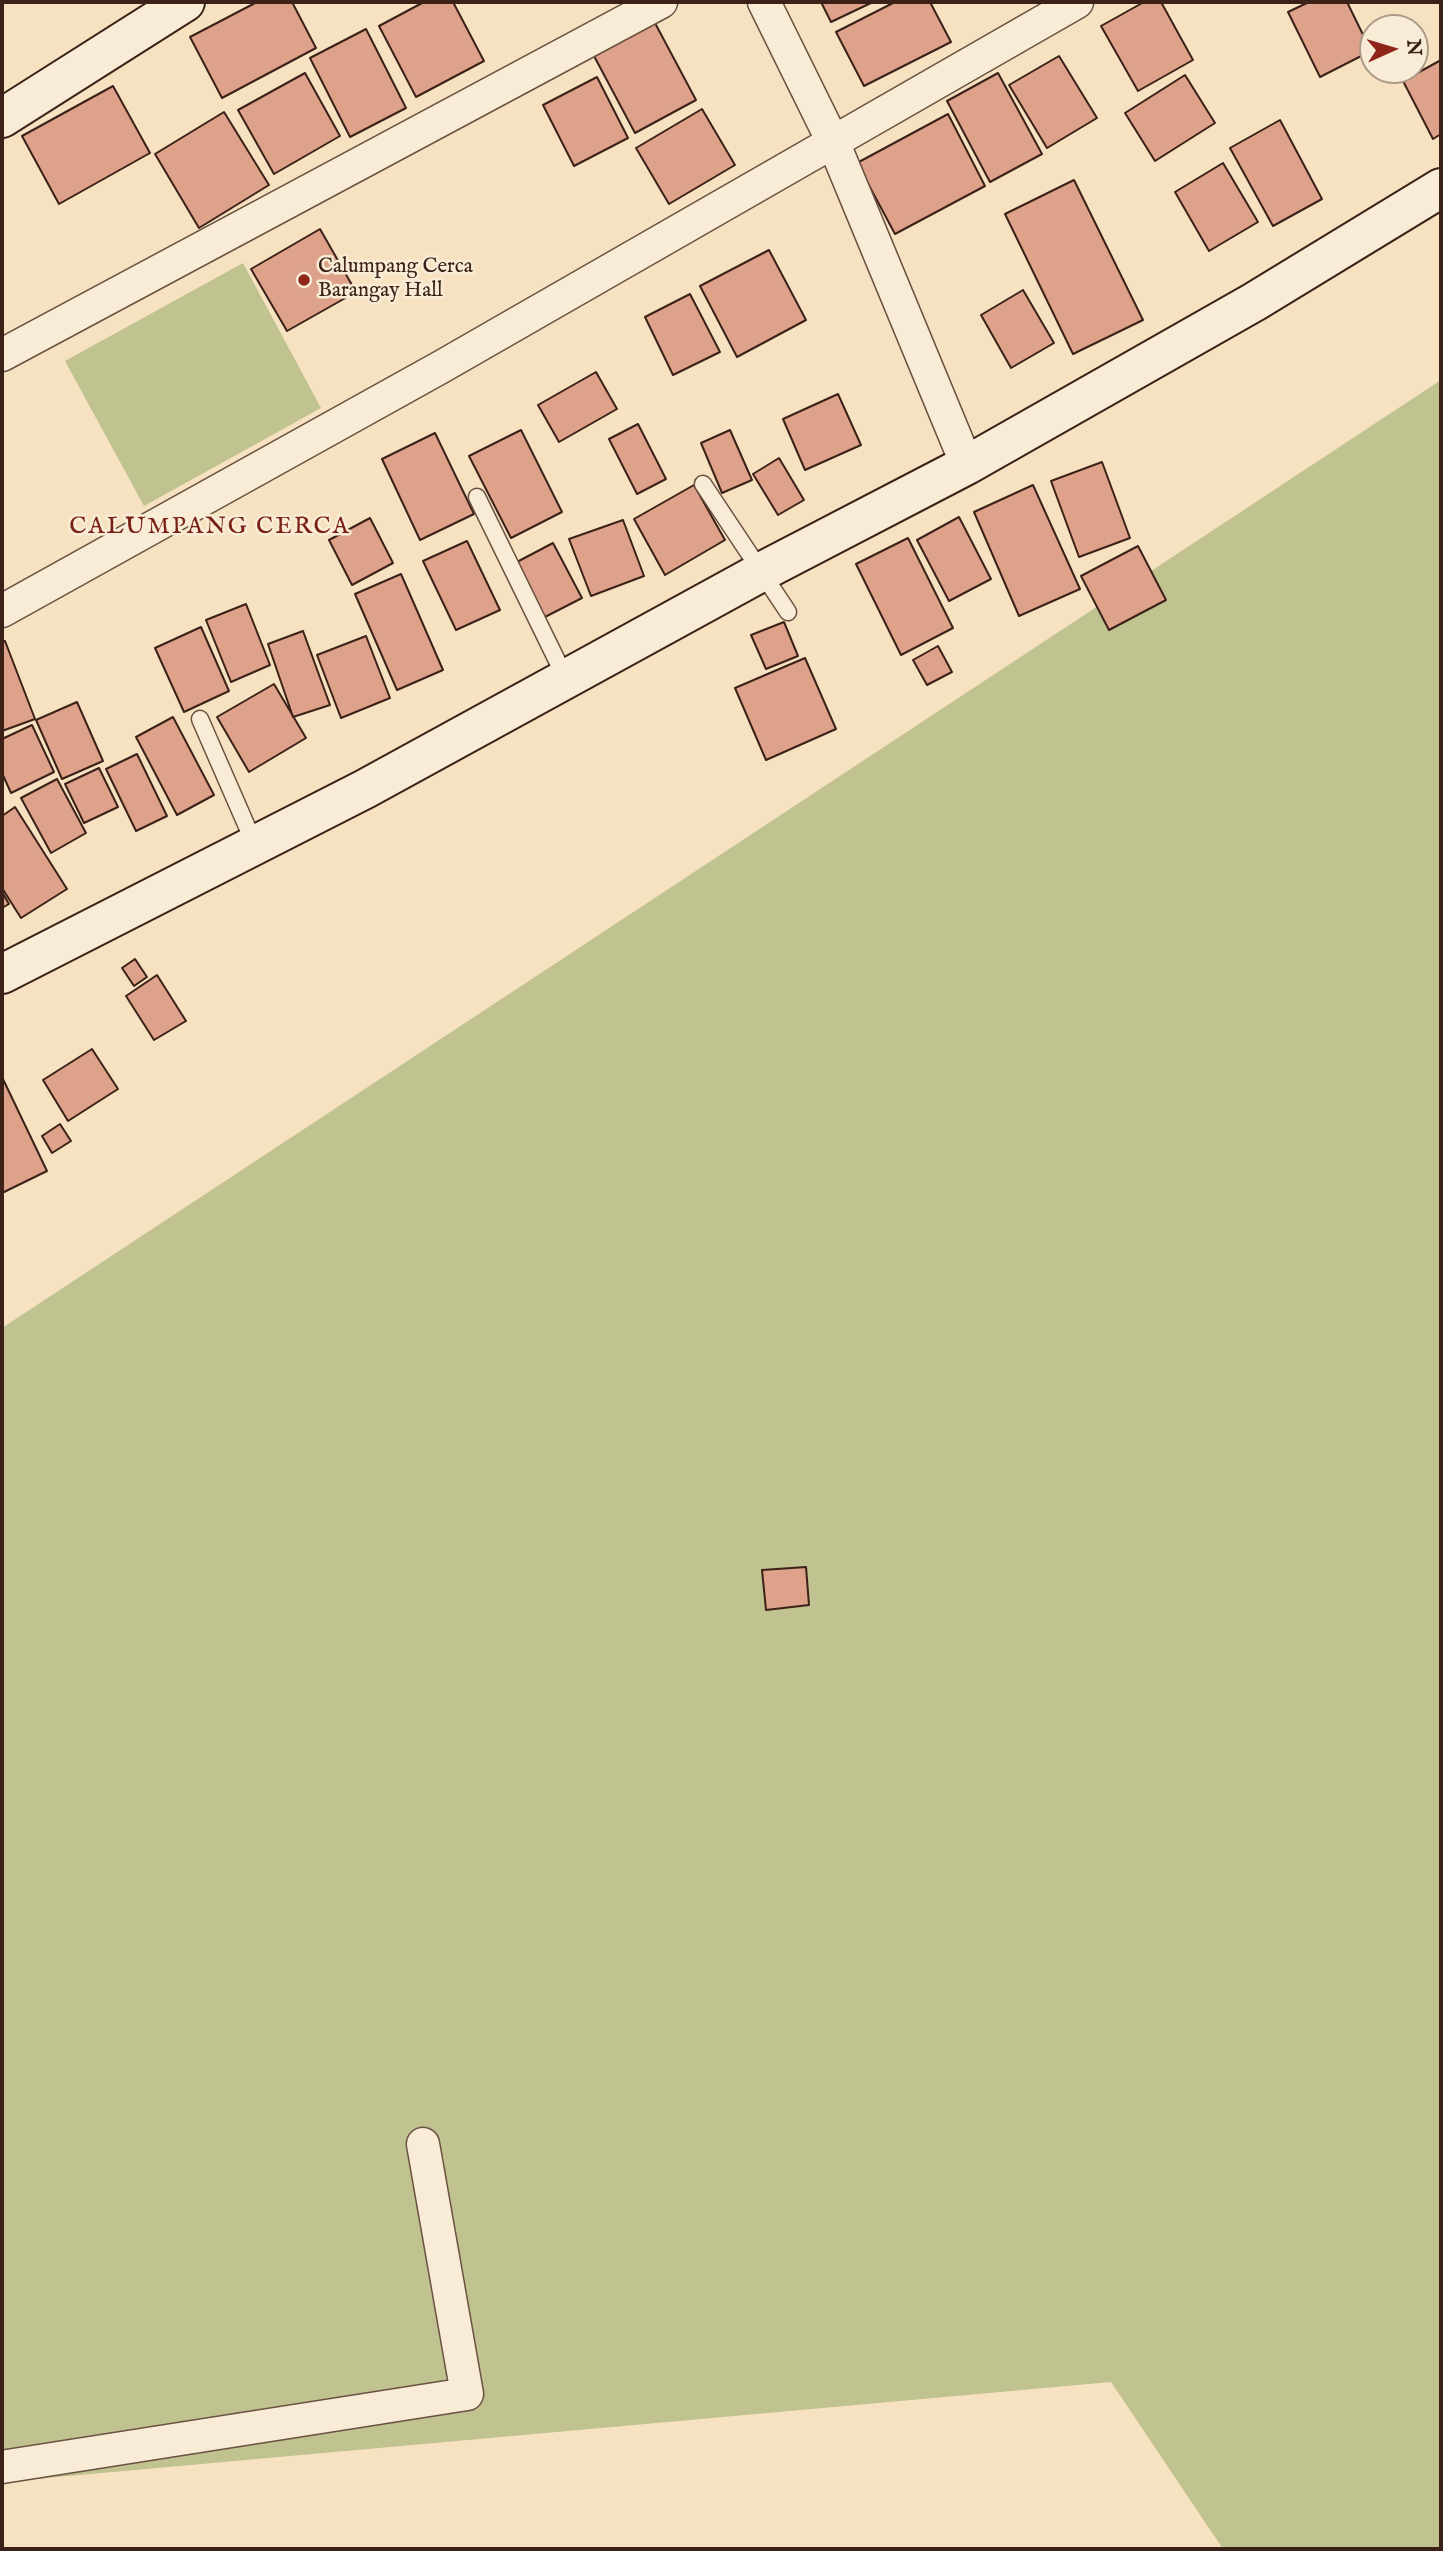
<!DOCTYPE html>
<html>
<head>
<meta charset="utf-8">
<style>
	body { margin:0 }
	#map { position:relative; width:1443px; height:2551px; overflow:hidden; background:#f6e2c1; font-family:"IM FELL English",serif }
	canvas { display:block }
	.frame { position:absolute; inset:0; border:4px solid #3b2117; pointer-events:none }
	.north { position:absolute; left:1359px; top:14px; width:70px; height:70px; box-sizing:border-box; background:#f9ecd7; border:2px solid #ad9b8a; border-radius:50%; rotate:86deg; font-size:19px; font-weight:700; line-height:28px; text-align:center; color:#3b2117 }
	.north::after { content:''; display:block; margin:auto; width:24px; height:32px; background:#8f2418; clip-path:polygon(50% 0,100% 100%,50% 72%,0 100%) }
</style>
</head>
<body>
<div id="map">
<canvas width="1443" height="2551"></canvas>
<div class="frame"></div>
<div class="north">N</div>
</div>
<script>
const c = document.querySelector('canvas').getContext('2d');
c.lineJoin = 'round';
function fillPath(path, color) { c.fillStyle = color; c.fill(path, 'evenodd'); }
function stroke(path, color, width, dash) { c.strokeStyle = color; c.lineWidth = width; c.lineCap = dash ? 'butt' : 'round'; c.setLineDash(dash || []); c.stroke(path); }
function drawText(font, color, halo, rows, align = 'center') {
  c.font = font + ' "IM FELL English",serif'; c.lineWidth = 5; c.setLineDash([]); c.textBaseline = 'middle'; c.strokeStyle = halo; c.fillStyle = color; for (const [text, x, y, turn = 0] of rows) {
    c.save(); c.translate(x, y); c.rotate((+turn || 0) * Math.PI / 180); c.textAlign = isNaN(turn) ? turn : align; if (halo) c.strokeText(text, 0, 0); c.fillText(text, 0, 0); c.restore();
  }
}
fillPath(new Path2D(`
	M 243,263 L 321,408 L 144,506 L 65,361 Z
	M 1441,380 L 1441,2549 L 1223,2549 L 1111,2382 L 2,2482 L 2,1328 Z`), '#c0c290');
const building = new Path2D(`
	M 257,2 L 292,2 L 316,48 L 222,98 L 190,37 Z
	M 424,2 L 453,2 L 484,61 L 416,97 L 379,26 Z
	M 821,2 L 873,2 L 831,22 Z
	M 895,2 L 930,2 L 951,42 L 864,86 L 836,32 Z
	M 1144,2 L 1161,2 L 1193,60 L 1138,91 L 1101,26 Z
	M 1309,2 L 1347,2 L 1371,51 L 1320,77 L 1288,12 Z
	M 655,23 L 696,100 L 635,133 L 594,56 Z
	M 366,29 L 406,108 L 350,137 L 310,58 Z
	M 1059,56 L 1097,118 L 1047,148 L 1009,85 Z
	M 1441,60 L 1441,134 L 1433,139 L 1403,81 Z
	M 305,73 L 340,136 L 274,174 L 238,110 Z
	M 998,73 L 1042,154 L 990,182 L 947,101 Z
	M 1185,75 L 1215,123 L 1155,161 L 1125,113 Z
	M 597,77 L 628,138 L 574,166 L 543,105 Z
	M 113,86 L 150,153 L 59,204 L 22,136 Z
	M 702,109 L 735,165 L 669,204 L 636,148 Z
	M 224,112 L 269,185 L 199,228 L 155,154 Z
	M 948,114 L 985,186 L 895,234 L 857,163 Z
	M 1280,120 L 1322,199 L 1273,226 L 1230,148 Z
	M 1223,163 L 1258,222 L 1209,251 L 1175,192 Z
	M 1074,180 L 1143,320 L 1073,354 L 1005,214 Z
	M 320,229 L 356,292 L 287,331 L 251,269 Z
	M 769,250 L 806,320 L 737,357 L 700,286 Z
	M 1023,290 L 1054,343 L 1011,368 L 981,315 Z
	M 690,294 L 720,352 L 673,375 L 645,317 Z
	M 596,372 L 617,409 L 559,442 L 538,405 Z
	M 838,394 L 861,445 L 805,470 L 783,419 Z
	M 638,424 L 666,479 L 637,494 L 609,439 Z
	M 521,430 L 562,512 L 511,538 L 469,456 Z
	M 730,430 L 752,480 L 722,493 L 701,443 Z
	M 435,433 L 474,514 L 420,540 L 382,459 Z
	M 779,458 L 804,500 L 778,515 L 753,474 Z
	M 1102,462 L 1130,538 L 1079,557 L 1051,481 Z
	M 694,485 L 725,540 L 665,575 L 634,519 Z
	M 1033,485 L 1080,589 L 1019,616 L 974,512 Z
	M 959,517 L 991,579 L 949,601 L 917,540 Z
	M 370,518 L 393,563 L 352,585 L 329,540 Z
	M 623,520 L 644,576 L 591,596 L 569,539 Z
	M 908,538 L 953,628 L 901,655 L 856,564 Z
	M 467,541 L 500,610 L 456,630 L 423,561 Z
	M 553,543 L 582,598 L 543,618 L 515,563 Z
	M 1138,546 L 1166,600 L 1109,630 L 1081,576 Z
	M 401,574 L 443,670 L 397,690 L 355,594 Z
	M 246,604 L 270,665 L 231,682 L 206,620 Z
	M 784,622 L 798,656 L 766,669 L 751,635 Z
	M 201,627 L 229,691 L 184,712 L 155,648 Z
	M 303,631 L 330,705 L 293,717 L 268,644 Z
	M 366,636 L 390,698 L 341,718 L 317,655 Z
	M 5,641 L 35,719 L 2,731 L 2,642 Z
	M 938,646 L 952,672 L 927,685 L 913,660 Z
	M 805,658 L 836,729 L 766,760 L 735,688 Z
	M 274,684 L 306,738 L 249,772 L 217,717 Z
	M 77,702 L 103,761 L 62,779 L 36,720 Z
	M 173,717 L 214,795 L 177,815 L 136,737 Z
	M 32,725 L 54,772 L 11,793 L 2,773 L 2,739 Z
	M 137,754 L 167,816 L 136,831 L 106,769 Z
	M 99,768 L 118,807 L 84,823 L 65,784 Z
	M 57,779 L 86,833 L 51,853 L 21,798 Z
	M 15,807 L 67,889 L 21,918 L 2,888 L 2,816 Z
	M 2,892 L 9,904 L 2,908 Z
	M 135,959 L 147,977 L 134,986 L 122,968 Z
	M 157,975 L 186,1021 L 154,1040 L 126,996 Z
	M 92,1049 L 118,1089 L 68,1121 L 43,1080 Z
	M 2,1077 L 47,1171 L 2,1193 Z
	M 60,1124 L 71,1141 L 52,1153 L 42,1136 Z
	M 806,1567 L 809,1605 L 766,1610 L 762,1570 Z`);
fillPath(building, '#dda289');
stroke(building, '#3b2117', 2);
const lane = new Path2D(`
	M 703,484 L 788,612
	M 477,497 L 566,679
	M 200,719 L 255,845`);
const street = new Path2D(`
	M 764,2 L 834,144 L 967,465
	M 2,355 L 661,2
	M 2,611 L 441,367 L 1077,2
	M 2,2467 L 467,2394 L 423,2144`);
const secondary = new Path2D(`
	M 2,118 L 185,2
	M 2,974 L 365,789 L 763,571 L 967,465 L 1254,302 L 1441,188`);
stroke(lane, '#6a5142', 19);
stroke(street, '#6a5142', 35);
stroke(secondary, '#3b2117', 42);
stroke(lane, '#f9ecd7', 16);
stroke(street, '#f9ecd7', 32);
stroke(secondary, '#f9ecd7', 38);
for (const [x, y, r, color] of [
	[304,280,7,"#8f2418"]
]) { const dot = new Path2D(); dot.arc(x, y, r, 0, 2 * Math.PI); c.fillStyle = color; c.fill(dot); stroke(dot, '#f9ecd7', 2.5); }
drawText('21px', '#3b2117', '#f9ecd7', [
	["Calumpang Cerca",318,268],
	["Barangay Hall",318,292]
], 'left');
c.letterSpacing = '2px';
drawText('24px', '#7a1f14', '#f9ecd7', [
	["CALUMPANG CERCA",210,528]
]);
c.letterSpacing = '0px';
</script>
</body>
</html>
